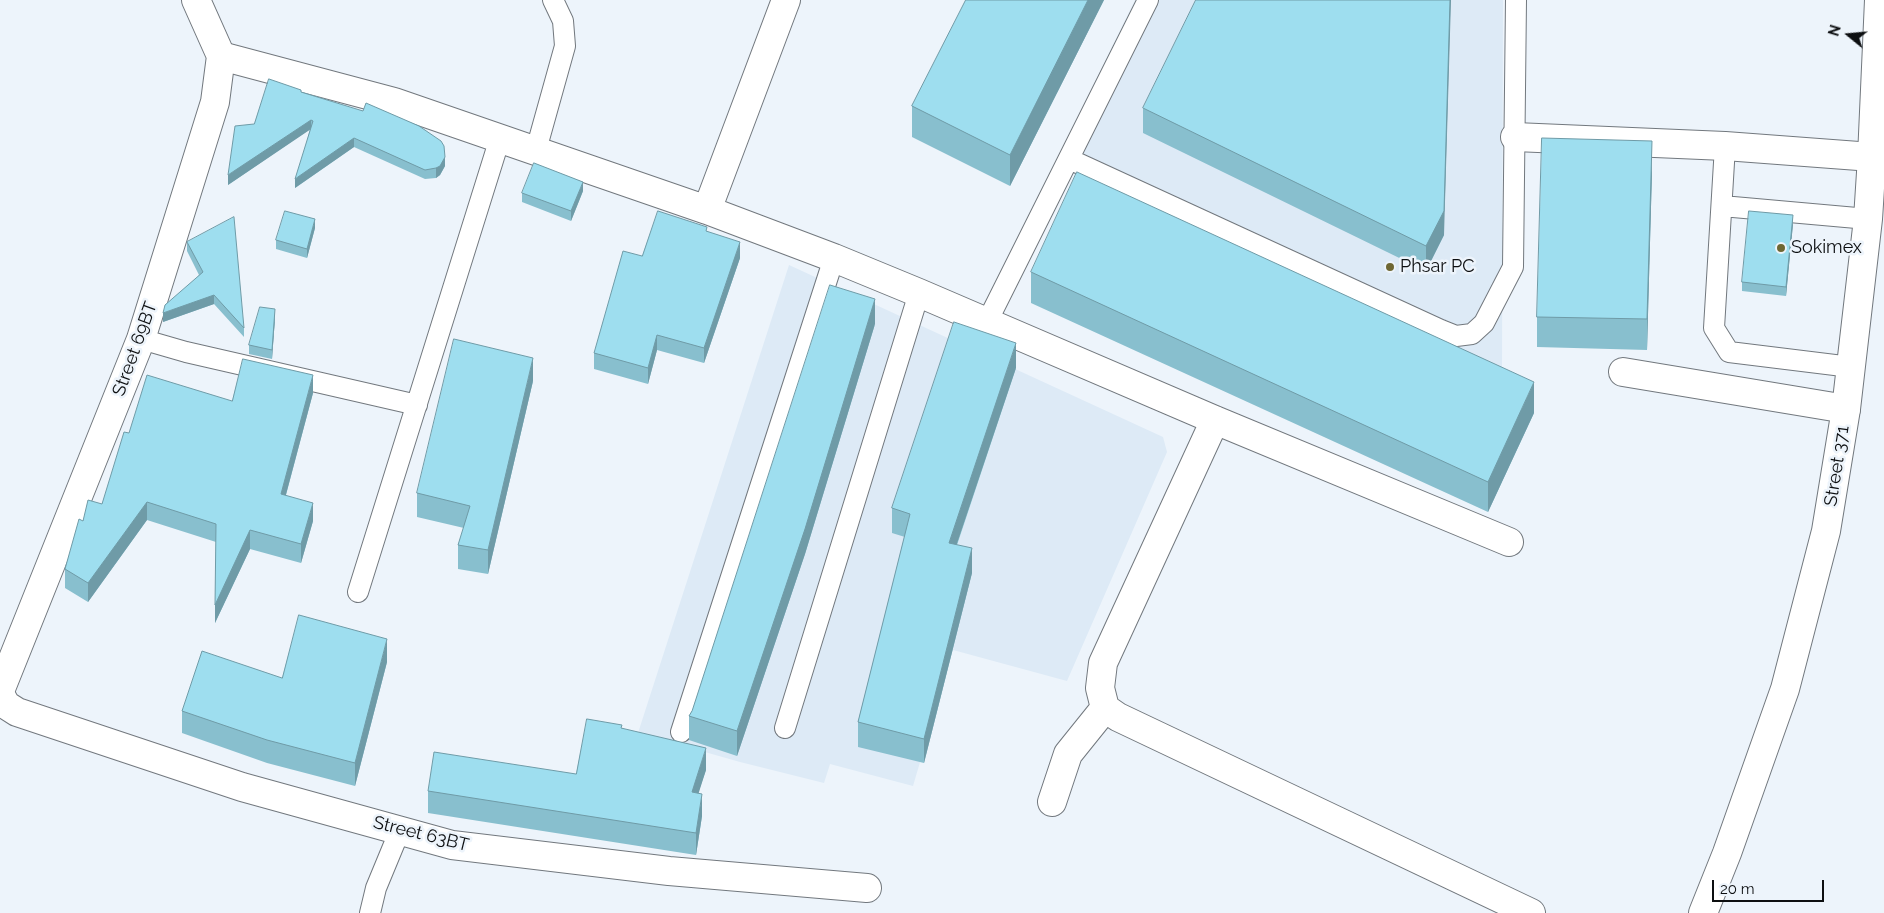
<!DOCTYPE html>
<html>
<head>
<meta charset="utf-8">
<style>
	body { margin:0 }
	#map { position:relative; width:1884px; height:913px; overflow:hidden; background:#edf4fb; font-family:Raleway,sans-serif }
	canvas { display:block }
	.north { position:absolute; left:1824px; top:10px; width:50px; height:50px; -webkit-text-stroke:4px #edf4fb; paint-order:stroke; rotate:287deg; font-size:14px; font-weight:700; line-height:20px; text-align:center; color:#0d0f11 }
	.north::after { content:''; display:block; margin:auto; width:18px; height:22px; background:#0d0f11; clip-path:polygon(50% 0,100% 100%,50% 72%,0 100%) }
	.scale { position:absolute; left:1712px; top:880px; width:112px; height:22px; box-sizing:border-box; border:2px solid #0d0f11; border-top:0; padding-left:6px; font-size:15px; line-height:18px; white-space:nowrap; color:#0d0f11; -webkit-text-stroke:4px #edf4fb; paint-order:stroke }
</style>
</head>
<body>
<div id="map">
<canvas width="1884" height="913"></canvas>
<div class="north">N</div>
<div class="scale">20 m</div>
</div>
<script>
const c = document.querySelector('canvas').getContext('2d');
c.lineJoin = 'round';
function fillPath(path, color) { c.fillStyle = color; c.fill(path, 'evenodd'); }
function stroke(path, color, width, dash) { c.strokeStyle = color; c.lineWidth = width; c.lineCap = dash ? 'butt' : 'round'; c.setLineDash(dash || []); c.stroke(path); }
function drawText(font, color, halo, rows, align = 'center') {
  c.font = font + ' Raleway,sans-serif'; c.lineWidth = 5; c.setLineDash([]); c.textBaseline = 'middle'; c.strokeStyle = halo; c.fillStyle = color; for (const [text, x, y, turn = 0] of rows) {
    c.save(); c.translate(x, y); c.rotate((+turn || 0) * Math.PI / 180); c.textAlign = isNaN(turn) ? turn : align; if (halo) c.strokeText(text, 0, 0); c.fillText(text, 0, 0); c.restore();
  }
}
fillPath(new Path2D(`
	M 1135,0 L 1503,0 L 1502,370 L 1054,165 Z
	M 789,265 L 1163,437 L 1167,452 L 1067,681 L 953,650 L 913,786 L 830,764 L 824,783 L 740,762 L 638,733 Z`), '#ddeaf6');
const lane = new Path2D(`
	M 1725,146 L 1714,328 L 1729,352 L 1851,367
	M 536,150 L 565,46 L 563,21 L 553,0
	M 1069,159 L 1441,330 L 1456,336 L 1472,334 L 1484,323 L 1513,267 L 1516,0
	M 1722,206 L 1868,219
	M 987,322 L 1148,0
	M 141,339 L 186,352 L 417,405
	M 358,592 L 500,138
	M 785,728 L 919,293
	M 681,732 L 834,258
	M 370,913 L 376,888 L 400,830`);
const street = new Path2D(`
	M 221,56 L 394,102 L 707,210 L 834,258 L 919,293 L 1215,420 L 1509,542
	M 1515,137 L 1725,146 L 1872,157
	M 707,210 L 786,0
	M 1623,372 L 1846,409
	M 1215,420 L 1103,663 L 1100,688 L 1105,708 L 1118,717 L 1531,913
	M 0,694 L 6,705 L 17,712 L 242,787 L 452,845 L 669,871 L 867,888
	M 1052,802 L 1068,754 L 1105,708`);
const secondary = new Path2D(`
	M 0,691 L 141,339 L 215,102 L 221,56 L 196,0
	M 1703,913 L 1727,853 L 1785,689 L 1826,531 L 1846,409 L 1868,219 L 1872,157 L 1879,0`);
stroke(lane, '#72787e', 22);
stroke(street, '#72787e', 30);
stroke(secondary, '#72787e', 30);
stroke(lane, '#fff', 20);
stroke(street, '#fff', 28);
stroke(secondary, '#fff', 28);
fillPath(new Path2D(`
	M 966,0 L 1104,0 L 1010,186 L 912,137 L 912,106 Z
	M 301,92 L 445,166 L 440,175 L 436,178 L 425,179 L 354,147 L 295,188 L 310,129 L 228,185 L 254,124 Z
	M 1143,108 L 1444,235 L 1426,271 L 1143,133 Z
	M 1652,171 L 1647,350 L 1537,347 L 1537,317 Z
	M 583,191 L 571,221 L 522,202 L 522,193 Z
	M 1793,224 L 1786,296 L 1742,291 L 1742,282 Z
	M 315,228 L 307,258 L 276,249 L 276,240 Z
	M 707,231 L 740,258 L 704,363 L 657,350 L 648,384 L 594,369 L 594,353 L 642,256 Z
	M 187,242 L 244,328 L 244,337 L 214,304 L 163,322 L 199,275 L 187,251 Z
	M 1031,272 L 1534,413 L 1488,512 L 1031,303 Z
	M 275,318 L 272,359 L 249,354 L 249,345 Z
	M 875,324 L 805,554 L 737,756 L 689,740 L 689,716 L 692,711 Z
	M 1016,368 L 957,545 L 972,573 L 924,763 L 858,747 L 858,722 L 905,537 L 892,533 L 892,508 Z
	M 533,381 L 488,574 L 458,569 L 458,545 L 464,528 L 417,517 L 417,493 Z
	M 313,393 L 286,495 L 313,521 L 301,563 L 250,549 L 215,623 L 216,542 L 147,520 L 88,602 L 65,588 L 65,569 L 83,521 L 102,504 L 129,433 Z
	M 387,662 L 355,786 L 267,763 L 182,733 L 182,711 L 282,678 Z
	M 622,728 L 706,770 L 698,793 L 702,816 L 696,855 L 428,813 L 428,791 L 576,774 Z`), '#88bfce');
fillPath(new Path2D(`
	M 1088,0 L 1104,0 L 1010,186 L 1010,155 Z
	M 1450,0 L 1451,0 L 1444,235 L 1426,271 L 1426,246 Z
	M 311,120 L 311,129 L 228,185 L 228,175 Z
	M 354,138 L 354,147 L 295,188 L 295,179 Z
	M 1652,141 L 1652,171 L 1647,350 L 1647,319 Z
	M 445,157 L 445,166 L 440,175 L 436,178 L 436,168 Z
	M 583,182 L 583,191 L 571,221 L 571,211 Z
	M 1793,215 L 1793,224 L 1786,296 L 1786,287 Z
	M 315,219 L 315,228 L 307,258 L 307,249 Z
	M 740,242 L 740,258 L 704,363 L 704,348 Z
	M 214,295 L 214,304 L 163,322 L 163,313 Z
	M 875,299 L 875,324 L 805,554 L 737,756 L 737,731 Z
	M 275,309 L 275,318 L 272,359 L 272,350 Z
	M 657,335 L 657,350 L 648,384 L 648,368 Z
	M 1016,343 L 1016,368 L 949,567 L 949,543 Z
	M 533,358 L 533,381 L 488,574 L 488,550 Z
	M 313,375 L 313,393 L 281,513 L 281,494 Z
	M 1534,382 L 1534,413 L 1488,512 L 1488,482 Z
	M 147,502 L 147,520 L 88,602 L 88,583 Z
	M 313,503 L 313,521 L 301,563 L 301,544 Z
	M 250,530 L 250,549 L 215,623 L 215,605 Z
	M 972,548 L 972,573 L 924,763 L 924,739 Z
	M 387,639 L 387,662 L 355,786 L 355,763 Z
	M 706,748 L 706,770 L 692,814 L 692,792 Z
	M 702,794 L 702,816 L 696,855 L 696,833 Z`), '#6f9ba7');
const building = new Path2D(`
	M 966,0 L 1088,0 L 1010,155 L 912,106 Z
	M 1196,0 L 1450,0 L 1444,211 L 1426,246 L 1143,108 Z
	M 269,79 L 301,90 L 301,92 L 363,111 L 366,103 L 419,126 L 441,141 L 444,146 L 445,157 L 440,166 L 436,168 L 425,170 L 354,138 L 295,179 L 313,121 L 311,120 L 228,175 L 235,126 L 254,124 Z
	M 1542,138 L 1652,141 L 1647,319 L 1537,317 Z
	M 534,163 L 583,182 L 571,211 L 522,193 Z
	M 1077,172 L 1534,382 L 1488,482 L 1031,272 Z
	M 285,211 L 315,219 L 307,249 L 276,240 Z
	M 658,211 L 707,227 L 706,231 L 740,242 L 704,348 L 657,335 L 648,368 L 594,353 L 623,251 L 642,256 Z
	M 1749,211 L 1793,215 L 1786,287 L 1742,282 Z
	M 234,217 L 244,328 L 214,295 L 163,313 L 165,305 L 203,272 L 187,242 Z
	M 830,285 L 875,299 L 805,529 L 737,731 L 689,716 L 692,711 Z
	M 260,307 L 275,309 L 272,350 L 249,345 Z
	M 954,322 L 1016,343 L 949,543 L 972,548 L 924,739 L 858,722 L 910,514 L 892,508 Z
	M 454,339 L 533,358 L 488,550 L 458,545 L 470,506 L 417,493 Z
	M 243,359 L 313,375 L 281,494 L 313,503 L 301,544 L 250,530 L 215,605 L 216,524 L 147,502 L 88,583 L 65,569 L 79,519 L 83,521 L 88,500 L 102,504 L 124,432 L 129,433 L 147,375 L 232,401 Z
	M 299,615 L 387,639 L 355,763 L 267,740 L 182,711 L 202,651 L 282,678 Z
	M 587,719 L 622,725 L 621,728 L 706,748 L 692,792 L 702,794 L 696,833 L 428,791 L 434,752 L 576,774 Z`);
fillPath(building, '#9edeef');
stroke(building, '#6f9ba7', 1);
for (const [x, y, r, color] of [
	[1781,248,5,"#6e6733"],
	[1390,267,5,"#6e6733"]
]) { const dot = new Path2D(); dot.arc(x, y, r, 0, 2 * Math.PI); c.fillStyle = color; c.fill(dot); stroke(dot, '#edf4fb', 2); }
drawText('18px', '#0d0f11', '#edf4fb', [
	["Sokimex",1791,248],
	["Phsar PC",1400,267]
], 'left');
drawText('18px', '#0d0f11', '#edf4fb', [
	["Street 69BT",135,349,-70],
	["Street 371",1837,466,-81],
	["Street 63BT",421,834,14]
]);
</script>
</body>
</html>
